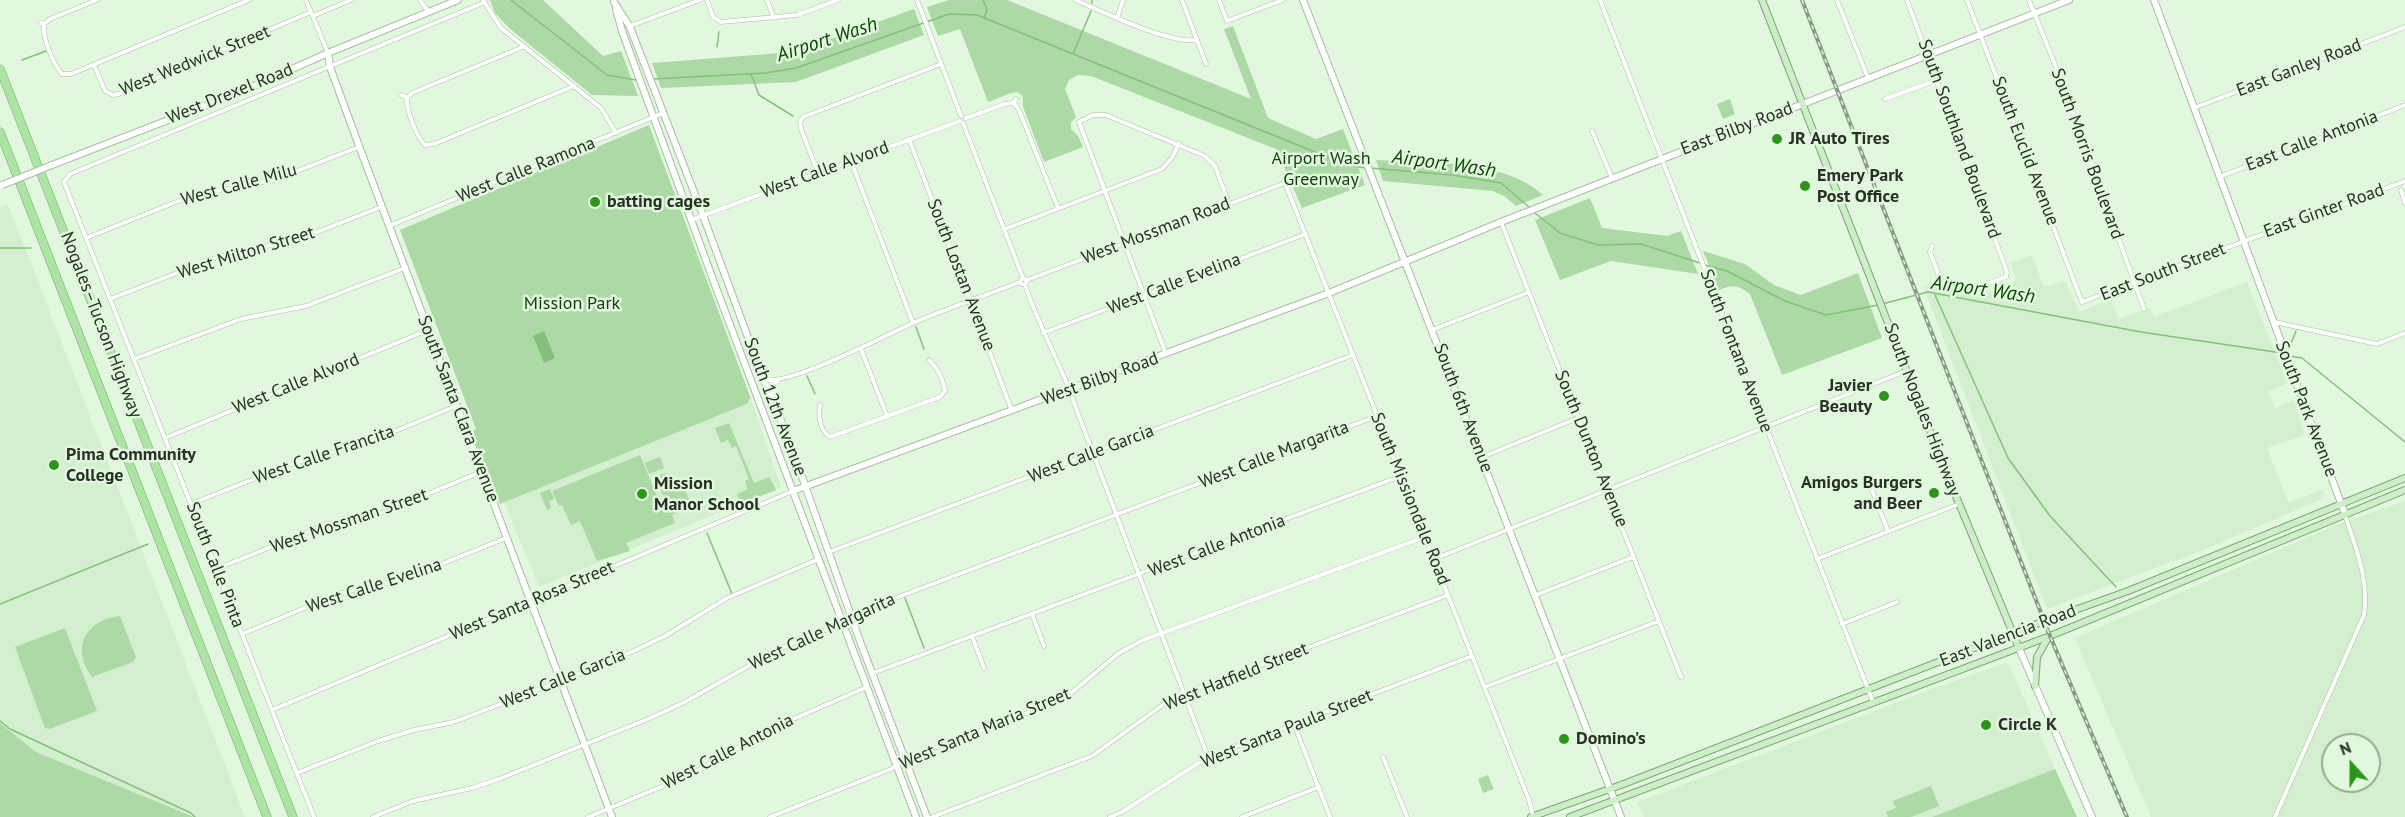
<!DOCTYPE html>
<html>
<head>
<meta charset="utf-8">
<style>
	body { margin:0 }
	#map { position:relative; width:2405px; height:817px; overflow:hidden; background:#e2f8de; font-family:"PT Sans",sans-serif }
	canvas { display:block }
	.north { position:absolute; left:2321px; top:733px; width:60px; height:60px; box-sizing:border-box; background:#e2f8de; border:2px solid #98a894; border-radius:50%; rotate:339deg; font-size:16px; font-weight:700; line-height:24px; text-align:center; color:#283026 }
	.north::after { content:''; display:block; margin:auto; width:21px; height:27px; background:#2e951c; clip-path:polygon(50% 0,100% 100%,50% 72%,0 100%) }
</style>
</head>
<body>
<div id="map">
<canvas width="2405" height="817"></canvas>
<div class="north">N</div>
</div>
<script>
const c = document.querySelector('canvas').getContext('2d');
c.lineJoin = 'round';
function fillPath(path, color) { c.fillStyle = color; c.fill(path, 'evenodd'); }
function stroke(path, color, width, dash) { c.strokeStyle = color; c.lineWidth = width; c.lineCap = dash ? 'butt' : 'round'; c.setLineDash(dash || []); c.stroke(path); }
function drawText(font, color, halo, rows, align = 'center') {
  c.font = font + ' "PT Sans",sans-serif'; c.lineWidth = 5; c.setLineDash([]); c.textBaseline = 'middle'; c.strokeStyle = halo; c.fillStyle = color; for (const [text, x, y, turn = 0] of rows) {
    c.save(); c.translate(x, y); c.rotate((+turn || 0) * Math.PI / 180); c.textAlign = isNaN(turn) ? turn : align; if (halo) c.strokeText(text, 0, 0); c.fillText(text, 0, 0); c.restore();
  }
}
fillPath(new Path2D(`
	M 8,204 L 245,817 L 194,817 L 36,752 L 0,723 L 0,208 Z
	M 2032,255 L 2044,287 L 2065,281 L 2079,312 L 2111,299 L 2118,319 L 2150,308 L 2154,317 L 2247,282 L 2287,384 L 2268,391 L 2275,408 L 2294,400 L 2305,435 L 2267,448 L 2288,502 L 2323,490 L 2324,495 L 2322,499 L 2203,550 L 2047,609 L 1923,286 L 1991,291 L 2017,281 L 2010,263 Z
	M 751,399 L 781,487 L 539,587 L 504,502 Z
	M 2405,501 L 2405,817 L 2151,817 L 2075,638 L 2336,525 ZM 2333,745 L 2369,745 L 2369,781 L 2333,781 Z
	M 2005,663 L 2009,665 L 2055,769 L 1932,817 L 1644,817 L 1638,802 L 1929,690 Z`), '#d4efcf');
fillPath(new Path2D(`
	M 490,0 L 543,0 L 603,56 L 621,51 L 638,96 L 592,95 L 509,28 L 495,13 Z
	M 949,0 L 1007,0 L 1251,99 L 1224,29 L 1233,26 L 1268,118 L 1316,139 L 1343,129 L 1365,185 L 1302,208 L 1276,149 L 1091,76 L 1078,75 L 1069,80 L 1065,89 L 1076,117 L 1071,122 L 1071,129 L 1078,136 L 1083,147 L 1044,162 L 1023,107 L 1023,97 L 1018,92 L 1011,93 L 988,102 L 960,29 L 938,36 L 927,7 Z
	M 914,9 L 924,35 L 796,82 L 661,88 L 652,63 L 794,52 Z
	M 1730,99 L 1735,114 L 1723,119 L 1717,104 Z
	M 649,125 L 751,399 L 748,400 L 749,403 L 500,504 L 471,432 L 476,429 L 400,230 Z
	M 1376,160 C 1426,163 1505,159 1543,195 L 1516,206 L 1504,196 L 1493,191 L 1383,181 Z
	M 1590,198 L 1602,228 L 1667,236 L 1681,231 L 1698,274 L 1611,261 L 1560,280 L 1535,220 Z
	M 1703,251 L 1745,264 L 1774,285 L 1801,295 L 1858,273 L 1882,338 L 1782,375 L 1750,294 C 1738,285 1732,284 1719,290 Z
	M 729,423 L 754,483 L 769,477 L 776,490 L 741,504 L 737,494 L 748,489 L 745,481 L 749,479 L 736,446 L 732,448 L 728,440 L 721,443 L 715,428 Z
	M 640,455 L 661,506 L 667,504 L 655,477 L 665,473 L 671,487 L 682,483 L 692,506 L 672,515 L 675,523 L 626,543 L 630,551 L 597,561 L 580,521 L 571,525 L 562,505 L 559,506 L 552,491 Z
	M 660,457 L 664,468 L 649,474 L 645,463 Z
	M 550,489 L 554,499 L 549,501 L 551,508 L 547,510 L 540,493 Z
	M 120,616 L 136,657 L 133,662 L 92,677 C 71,649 84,620 120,616 Z
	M 65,628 L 97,711 L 49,729 L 45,728 L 15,647 Z
	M 0,723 L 36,752 L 194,817 L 0,817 Z
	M 2055,769 L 2077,817 L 1932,817 Z
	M 1488,775 L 1494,789 L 1483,793 L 1478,779 Z
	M 1931,786 L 1939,806 L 1911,817 L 1888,817 L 1886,812 L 1896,808 L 1893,801 Z`), '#acd9a5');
fillPath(new Path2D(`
	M 544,331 L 555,358 L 544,363 L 533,336 Z`), '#84c17b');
stroke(new Path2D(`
	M 511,0 L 607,75 L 636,80
	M 983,0 L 987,10 L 984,18
	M 1092,0 L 1092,3
	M 717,47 L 719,32
	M 1073,54 L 1091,11
	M 22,60 L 46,51
	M 751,74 L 759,95 L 793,116
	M 653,79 L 765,73 L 796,68 L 949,14 L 977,15 L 1347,165 L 1365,168
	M 1370,168 L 1452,175 L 1501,183 L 1529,207
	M 1535,213 L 1560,233 L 1598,245 L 1641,244 L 1700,263
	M 0,248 L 31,248
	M 1705,265 L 1727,271 L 1785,301 L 1826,315 L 1878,305
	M 1935,295 L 2008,458 L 2050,516 L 2116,587
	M 1882,304 L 1928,292 L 2141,332 L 2282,353
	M 916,327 L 924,349
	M 2287,353 L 2296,331
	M 2289,356 L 2302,358 L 2405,442
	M 807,376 L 815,394
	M 707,533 L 732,594
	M 905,598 L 924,648
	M 0,604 L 148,544
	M 0,721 L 10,729 L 191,813 L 195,817`), '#84c17b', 1.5);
const street = new Path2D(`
	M 306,0 L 328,53
	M 420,0 L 428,11
	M 483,0 L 501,28 L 601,108 L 616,133
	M 707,0 L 713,17 L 721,22 L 797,15 L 838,0
	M 767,0 L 774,18
	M 917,0 L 961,116
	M 1075,0 C 1104,12 1168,44 1197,40
	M 1182,0 L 1206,64
	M 1219,0 L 1227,21 L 1283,0
	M 1600,0 L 1873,702
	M 1837,0 L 1868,78
	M 1907,0 L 2007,272 L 2006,277 L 1975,288 L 1948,285 L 1940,279 L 1930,252 L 1932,246
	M 1967,0 L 2082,302 L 2405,181
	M 2029,0 L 2062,82 L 2144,309
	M 313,16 L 351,0
	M 1117,18 L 1123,0
	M 41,23 L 44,24 L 50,19 L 97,0
	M 44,24 C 42,37 53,64 62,74
	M 630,26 L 700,0
	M 94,65 L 105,91 L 113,95 L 119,94 L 311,12
	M 62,74 L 71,74 L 249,0
	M 401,95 L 407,98
	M 407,98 L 412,93 L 523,47
	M 407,98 C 406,110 416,136 425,145
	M 1885,99 L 1937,80
	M 1014,103 L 1019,110 L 1058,208
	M 2194,108 L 2405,27
	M 966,118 L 1005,104 L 1014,103 L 1016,99
	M 963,123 L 1023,278
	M 1592,131 L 1612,178
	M 909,139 L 1012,411
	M 425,145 L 434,144 L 574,86
	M 851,161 L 913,323
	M 818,173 L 801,129 L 800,122 L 803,117 L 941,64
	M 2219,177 L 2405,105
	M 2401,190 L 2405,203
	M 691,220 L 960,121
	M 1501,222 L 1681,677
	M 389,226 L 663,113
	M 1005,229 L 1162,169 L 1172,158 L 1179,143
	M 86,238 L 191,196 L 274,180 L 359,147
	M 1027,280 L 1285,183 L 1529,800 L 1533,816
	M 1025,285 L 1020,283 L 1022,278 L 1027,280 L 1025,285 L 1033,307 L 1065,379 L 1208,757
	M 110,299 L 218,257 L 302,238 L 381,207
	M 2274,322 L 2377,344 L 2405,333
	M 1432,330 L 1529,292
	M 1043,333 L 1306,234
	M 861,349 L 887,416
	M 1166,354 L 1079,122 L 1093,115 L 1106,115 L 1205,156 L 1215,166 L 1229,204
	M 134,359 L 241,319 L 306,306 L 405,268
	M 764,379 C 786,388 888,334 913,323 C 948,308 984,296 1020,282
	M 776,403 L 772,385 L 778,381
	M 820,405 C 818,416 820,431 830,437 L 940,397 L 945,391 C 943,379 938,368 929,360
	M 165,438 L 428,330
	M 1482,457 L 1578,418
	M 1868,480 L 1888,531
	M 191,504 L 291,464 L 369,442 L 456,406
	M 829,552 L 1353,355
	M 1434,559 L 1906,371
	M 1817,559 L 1959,504
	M 216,569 L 318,528 L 343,521 L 371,517 L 481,472
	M 1536,595 L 1633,557
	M 1032,614 L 1044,646
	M 1842,624 L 1897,602
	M 242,634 L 336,595 L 360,588 L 399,581 L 506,538
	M 972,636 L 984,668
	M 873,673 L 1401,476
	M 1485,687 L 1659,621
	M 272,710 L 793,491
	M 1294,724 L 1330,817
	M 1383,757 L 1407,817
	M 297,773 L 378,741 L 414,730 L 454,722 L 561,681 L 636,650 L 665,636 L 727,598 L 819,559
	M 314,817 L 64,182 L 70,174 L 483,3
	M 373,817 L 413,801 L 472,788 L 499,779 L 648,719 L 683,703 L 779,649 L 843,623 L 856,613 L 1377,416
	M 588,817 L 690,775 L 775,727 L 867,687
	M 770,817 L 891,769 L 911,757 L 1064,699 L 1119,653 L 1143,640 L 1425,537
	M 932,817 L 1092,756 L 1164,704 L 1184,694 L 1448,595
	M 1110,817 L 1122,812 L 1208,757 L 1472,656
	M 1242,817 L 1319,787
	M 2275,817 L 2364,615 C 2369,578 2356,549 2345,515`);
const secondary = new Path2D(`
	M 1303,0 L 1621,817
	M 2154,0 L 2345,514
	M 614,2 L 630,27 L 701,210 L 763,378 L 788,437 L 861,644 L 927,817
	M 616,9 L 622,31 L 715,285 L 916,817
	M 328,53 L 330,67 L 359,146 L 612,817
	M 52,165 L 238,93 L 328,53 L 458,0
	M 793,491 L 1329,293 L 1501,222 L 2069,0
	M 2019,648 L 2092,817`);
const primary = new Path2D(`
	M 1762,0 L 1948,477 L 2019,648
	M 2035,686 L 2037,657 L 2049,636
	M 1531,817 L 1621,785 L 2044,621 L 2128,591 L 2405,478
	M 1570,817 L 2050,636 L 2405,490`);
const highway = new Path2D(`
	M 0,69 L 293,817
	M 0,132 L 267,817`);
stroke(street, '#a9bea5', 5);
stroke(secondary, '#a9bea5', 8);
stroke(primary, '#7ea577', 8);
stroke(highway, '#7ea577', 9);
stroke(street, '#fff', 4);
stroke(secondary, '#fff', 6);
stroke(primary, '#cdefc8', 6);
stroke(highway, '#ace4a3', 8);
const rail = new Path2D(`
	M 1802,0 L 2050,636 L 2127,817`);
stroke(rail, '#899885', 4);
stroke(rail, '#e2f8de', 1.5, [4.5]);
const secondaryBridge = new Path2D(`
	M 2,185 L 52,165`);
stroke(secondaryBridge, '#a9bea5', 8, []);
stroke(secondaryBridge, '#fff', 6);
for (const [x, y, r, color] of [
	[1777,139,6,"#2e951c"],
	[1805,186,6,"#2e951c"],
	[595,202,6,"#2e951c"],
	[1884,396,6,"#2e951c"],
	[54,465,6,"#2e951c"],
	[1934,493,6,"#2e951c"],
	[642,494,6,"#2e951c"],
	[1986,725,6,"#2e951c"],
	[1564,739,6,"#2e951c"]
]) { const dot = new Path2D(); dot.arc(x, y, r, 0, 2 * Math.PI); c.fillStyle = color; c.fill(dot); stroke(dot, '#e2f8de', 2); }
drawText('18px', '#283026', '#e2f8de', [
	["West Wedwick Street",195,61,-22],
	["East Ganley Road",2299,68,-21],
	["West Drexel Road",230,94,-22],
	["East Bilby Road",1737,129,-21],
	["South Southland Boulevard",1959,139,70],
	["East Calle Antonia",2312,141,-21],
	["South Euclid Avenue",2025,151,69],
	["South Morris Boulevard",2087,154,70],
	["West Calle Ramona",526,170,-22],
	["West Calle Alvord",825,170,-20],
	["West Calle Milu",239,185,-15],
	["East Ginter Road",2324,211,-20],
	["West Mossman Road",1156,231,-21],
	["West Milton Street",246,253,-17],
	["East South Street",2163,272,-21],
	["South Lostan Avenue",961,275,69],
	["West Calle Evelina",1174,284,-21],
	["Nogales–Tucson Highway",101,325,69],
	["South Fontana Avenue",1736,351,69],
	["West Bilby Road",1100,379,-20],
	["West Calle Alvord",296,384,-22],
	["South 12th Avenue",775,407,69],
	["South 6th Avenue",1463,408,69],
	["South Santa Clara Avenue",458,409,69],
	["South Park Avenue",2306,409,69],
	["South Nogales Highway",1922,410,69],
	["South Dunton Avenue",1591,449,68],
	["West Calle Garcia",1091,454,-21],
	["West Calle Francita",324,455,-19],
	["West Calle Margarita",1274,455,-21],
	["South Missiondale Road",1410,499,68],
	["West Mossman Street",349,521,-19],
	["West Calle Antonia",1217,546,-21],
	["South Calle Pinta",215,565,69],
	["West Calle Evelina",374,586,-18],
	["West Santa Rosa Street",532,601,-23],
	["West Calle Margarita",822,632,-25],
	["East Valencia Road",2008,636,-21],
	["West Hatfield Street",1236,677,-22],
	["West Calle Garcia",563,679,-22],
	["West Santa Maria Street",985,729,-23],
	["West Santa Paula Street",1287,729,-22],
	["West Calle Antonia",728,752,-27]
]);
drawText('bold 18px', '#283026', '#e2f8de', [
	["JR Auto Tires",1789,139],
	["Emery Park",1817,176],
	["Post Office",1817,197],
	["batting cages",607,202],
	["Javier",1872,386,"right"],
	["Beauty",1872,407,"right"],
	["Pima Community",66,455],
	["College",66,476],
	["Amigos Burgers",1922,483,"right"],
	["and Beer",1922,504,"right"],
	["Mission",654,484],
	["Manor School",654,505],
	["Circle K",1998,725],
	["Domino's",1576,739]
], 'left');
drawText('18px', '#133c0d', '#e2f8de', [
	["Airport Wash",1321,159],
	["Greenway",1321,180],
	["Mission Park",572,304]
]);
drawText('italic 20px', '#094800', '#e2f8de', [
	["Airport Wash",827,40,-18],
	["Airport Wash",1444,164,8],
	["Airport Wash",1983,290,8]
]);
</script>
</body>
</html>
